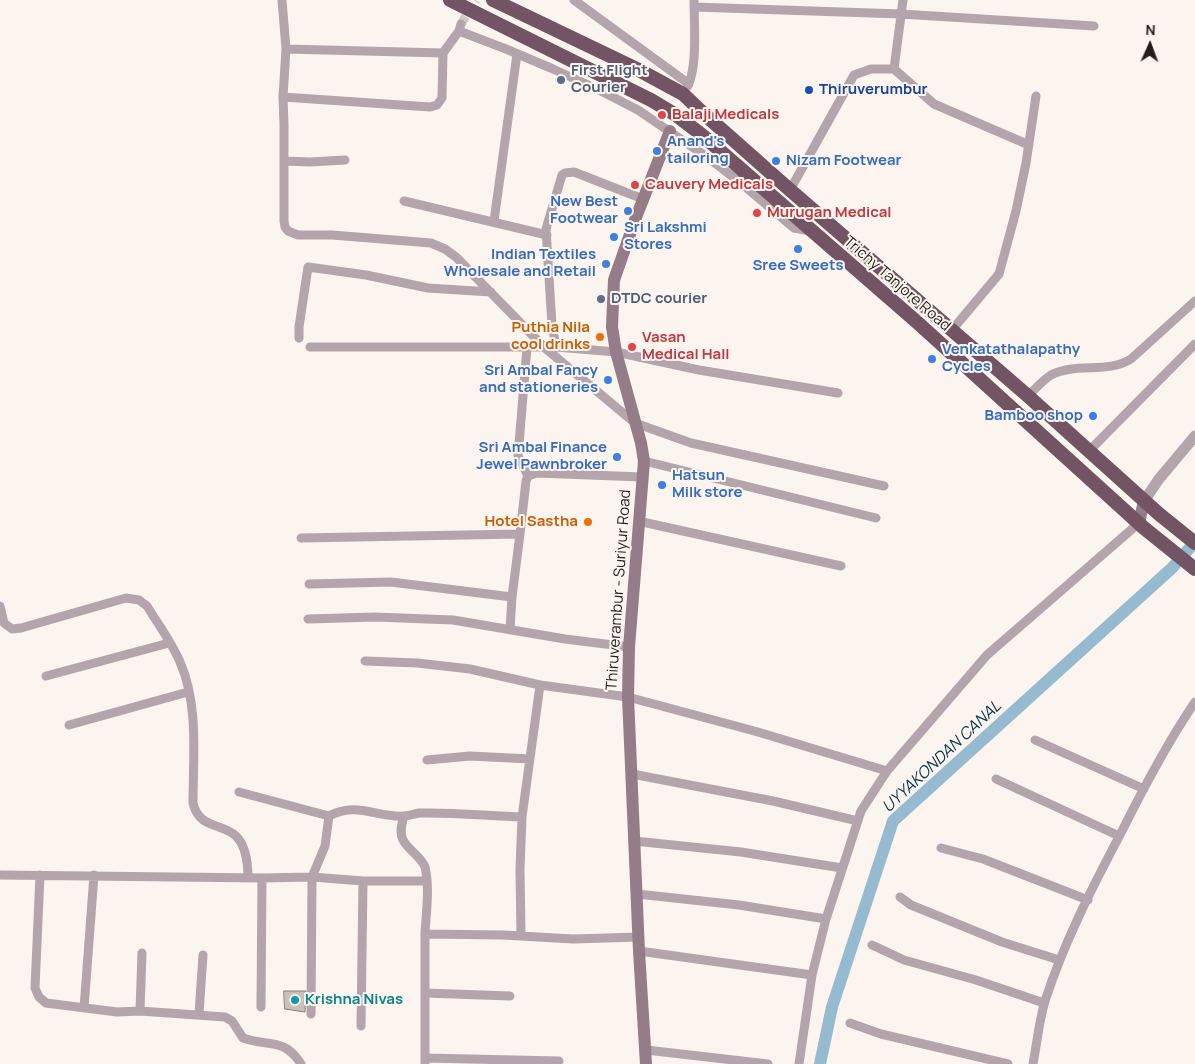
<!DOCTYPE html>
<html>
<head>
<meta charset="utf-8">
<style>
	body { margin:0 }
	#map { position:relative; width:1195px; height:1064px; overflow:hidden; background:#fcf4ee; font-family:Manrope,sans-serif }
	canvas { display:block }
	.north { position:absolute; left:1125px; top:20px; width:50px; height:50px; -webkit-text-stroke:4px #fcf4ee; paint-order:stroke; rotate:2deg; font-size:14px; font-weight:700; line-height:20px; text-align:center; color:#211e1c }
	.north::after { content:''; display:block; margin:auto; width:18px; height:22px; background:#211e1c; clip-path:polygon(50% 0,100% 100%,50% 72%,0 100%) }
</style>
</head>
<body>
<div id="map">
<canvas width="1195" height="1064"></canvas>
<div class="north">N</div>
</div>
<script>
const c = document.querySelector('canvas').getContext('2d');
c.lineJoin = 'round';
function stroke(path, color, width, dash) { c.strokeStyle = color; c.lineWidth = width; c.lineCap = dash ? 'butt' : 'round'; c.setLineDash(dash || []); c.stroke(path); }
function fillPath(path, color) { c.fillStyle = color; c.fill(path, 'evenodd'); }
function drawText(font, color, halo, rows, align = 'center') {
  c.font = font + ' Manrope,sans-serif'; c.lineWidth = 4; c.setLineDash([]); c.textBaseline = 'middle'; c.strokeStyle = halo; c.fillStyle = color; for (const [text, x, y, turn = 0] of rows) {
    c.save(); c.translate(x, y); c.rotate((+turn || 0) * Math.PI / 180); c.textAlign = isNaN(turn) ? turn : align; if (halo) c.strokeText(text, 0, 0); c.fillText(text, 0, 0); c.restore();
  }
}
stroke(new Path2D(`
	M 820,1064 L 832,1007 L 893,821 L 1172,568 L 1195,542`), '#96bacf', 12);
const building = new Path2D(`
	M 284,991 L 306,991 L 305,1012 L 285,1009 Z`);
fillPath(building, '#c8c0ba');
stroke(building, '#88817b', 1);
stroke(new Path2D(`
	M 461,24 L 476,0`), '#d0c9c4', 9, [9, 4.5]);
stroke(new Path2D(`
	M 282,0 L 286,49 L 283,97 L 284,125 L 284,221 L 285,227 L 288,231 L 298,235 L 332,235 L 431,243 L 445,249 L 456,257 L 545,348 L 635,423 L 691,443 L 884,486
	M 574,0 L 689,84
	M 694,7 L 901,14 L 1094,26
	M 459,31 L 506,49 L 553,69 L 599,90 L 638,110 L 707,157 L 742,184 L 794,228 L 810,231
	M 286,49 L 443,53 L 459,31 L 461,24
	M 894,69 L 934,104 L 1029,145
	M 687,87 C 698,69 694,22 694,0
	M 283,97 L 430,107 L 437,105 L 442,98 L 443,53
	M 284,161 L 310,162 L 345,160
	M 790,190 L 854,75 L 871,69 L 894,69 L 903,0
	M 404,201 L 547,235
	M 494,221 L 517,54
	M 952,330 L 999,274 L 1016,211 L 1026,163 L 1036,96
	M 299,338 L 299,327 L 308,267 L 366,275 L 428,288 L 491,292
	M 310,347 L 556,347 L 616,352 L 699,370 L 838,393
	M 556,347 L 552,325 L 546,229 L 562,175 L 565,173 L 574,172 L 643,199
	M 527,348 L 518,456 L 528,476
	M 1028,396 C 1035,389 1043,380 1051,375 C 1076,362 1107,374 1131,359 L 1195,301
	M 1088,452 L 1195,344
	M 644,461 L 876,518
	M 638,521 L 841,566
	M 301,538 L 520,534 L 526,481 L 528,476 L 537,473 L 642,477
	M 309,584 L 391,582 L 512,597
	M 0,606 L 4,623 L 12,629 L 21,628 L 126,598 L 139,600 L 147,606 C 158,624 172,643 180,662 C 199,705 193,758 193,803 C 199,829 222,823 236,836 C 246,846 248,864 248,878
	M 308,619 L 375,617 L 453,620 L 565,639 L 629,647
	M 510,630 L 512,597 L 520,534
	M 365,661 L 417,663 L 470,669 L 540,685
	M 46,676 L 169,643
	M 69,725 L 188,692
	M 1035,740 L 1144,789
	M 427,760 L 470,756 L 530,759
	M 632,774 L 773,801 L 858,821
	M 996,779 L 1119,836
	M 239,792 L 329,816
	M 404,816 C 402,823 399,833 403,840 C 408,850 421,856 425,867 C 430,888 426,913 425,934
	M 634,841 L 741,852 L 842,868
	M 941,848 L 983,859 L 1088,900
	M 0,875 L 262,878
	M 40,875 L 35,988 L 39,997 L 46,1003 L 117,1012 L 140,1011 L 225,1017 L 232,1021 L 243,1038 C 268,1047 284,1037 301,1064
	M 363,881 L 427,881
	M 637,894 L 739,905 L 826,919
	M 900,897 L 911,905 L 1002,942 L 1059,960
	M 521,936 L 520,869 L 522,817 L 540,685 L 628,697 L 758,732 L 887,771
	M 872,945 L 904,960 L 976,980 L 1044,1003
	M 639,951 L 812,975
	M 425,993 L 510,996
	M 261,1007 L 262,878 L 312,877 L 363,881 L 361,1026
	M 84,1008 L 94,875
	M 140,1011 L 142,953
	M 199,1014 L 203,955
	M 311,1014 L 312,877 L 325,846 L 329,816 C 357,801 377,818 404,816 C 409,816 414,814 419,813 C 453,812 488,816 522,817
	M 850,1023 L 881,1034 L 1008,1064
	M 646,1050 L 768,1064
	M 425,1058 L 559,1061
	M 425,1064 L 425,934 L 503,935 L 573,939 L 639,937
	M 799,1064 L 812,975 L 826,919 L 861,811 L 887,771 L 987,655 L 1139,523
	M 1033,1064 C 1037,1043 1039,1021 1045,1001 C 1064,942 1093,886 1122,831 C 1144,787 1167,743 1195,702`), '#b4a4ac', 9);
stroke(new Path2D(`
	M 1144,501 L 1159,479 L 1195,436`), '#b4a4ac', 11);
stroke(new Path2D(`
	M 1139,523 L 1144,501
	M 646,1064 L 639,951 L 628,697 L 629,647 L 644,461 L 641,443 L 616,352 L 612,327 L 614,280 L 635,220 L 670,131`), '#947c88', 12);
stroke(new Path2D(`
	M 450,0 L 651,100 L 676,115 L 702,135 L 918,323 L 1144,528 L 1195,569
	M 493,0 L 637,69 L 683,94 L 703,113 L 790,190 L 1028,396 L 1159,514 L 1195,543`), '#725464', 14);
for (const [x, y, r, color] of [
	[561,80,5,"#5c6f8a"],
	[809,90,5,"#1a4fb4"],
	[662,115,5,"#e0444e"],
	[657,151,5,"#3f7fe0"],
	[776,161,5,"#3f7fe0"],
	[635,185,5,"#e0444e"],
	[628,211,5,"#3f7fe0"],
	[757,213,5,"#e0444e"],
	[614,237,5,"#3f7fe0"],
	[798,249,5,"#3f7fe0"],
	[606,264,5,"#3f7fe0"],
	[601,299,5,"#5c6f8a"],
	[600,337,5,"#e8710a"],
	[632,347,5,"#e0444e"],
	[932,359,5,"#3f7fe0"],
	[608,380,5,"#3f7fe0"],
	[1093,416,5,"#3f7fe0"],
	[617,457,5,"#3f7fe0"],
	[662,485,5,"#3f7fe0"],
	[588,522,5,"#e8710a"],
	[295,1000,5,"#0f9aa8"]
]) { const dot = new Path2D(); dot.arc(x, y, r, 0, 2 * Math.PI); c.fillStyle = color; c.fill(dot); stroke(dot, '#fcf4ee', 2); }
drawText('bold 15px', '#4e5e75', '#fcf4ee', [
	["First Flight",571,71],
	["Courier",571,88],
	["DTDC courier",611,299]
], 'left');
drawText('bold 15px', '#164399', '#fcf4ee', [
	["Thiruverumbur",819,90]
], 'left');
drawText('bold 15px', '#be3a42', '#fcf4ee', [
	["Balaji Medicals",672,115],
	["Cauvery Medicals",645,185],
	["Murugan Medical",767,213],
	["Vasan",642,338],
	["Medical Hall",642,355]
], 'left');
drawText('bold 15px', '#366cbe', '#fcf4ee', [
	["Anand's",667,142],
	["tailoring",667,159],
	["Nizam Footwear",786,161],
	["New Best",618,202,"right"],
	["Footwear",618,219,"right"],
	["Sri Lakshmi",624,228],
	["Stores",624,245],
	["Indian Textiles",596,255,"right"],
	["Wholesale and Retail",596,272,"right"],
	["Sree Sweets",798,266,"center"],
	["Venkatathalapathy",942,350],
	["Cycles",942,367],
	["Sri Ambal Fancy",598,371,"right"],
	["and stationeries",598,388,"right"],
	["Bamboo shop",1083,416,"right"],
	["Sri Ambal Finance",607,448,"right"],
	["Jewel Pawnbroker",607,465,"right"],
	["Hatsun",672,476],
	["Milk store",672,493]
], 'left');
drawText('15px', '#211e1c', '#fcf4ee', [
	["Trichy Tanjore Road",897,284,41],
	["Thiruverambur - Suriyur Road",619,590,-86]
]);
drawText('bold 15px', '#c56008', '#fcf4ee', [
	["Puthia Nila",590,328],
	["cool drinks",590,345],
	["Hotel Sastha",578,522]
], 'right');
drawText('bold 15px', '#0d838f', '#fcf4ee', [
	["Krishna Nivas",305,1000]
], 'left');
drawText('italic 16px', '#01344a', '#fcf4ee', [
	["UYYAKONDAN CANAL",942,757,-43]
]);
</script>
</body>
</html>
